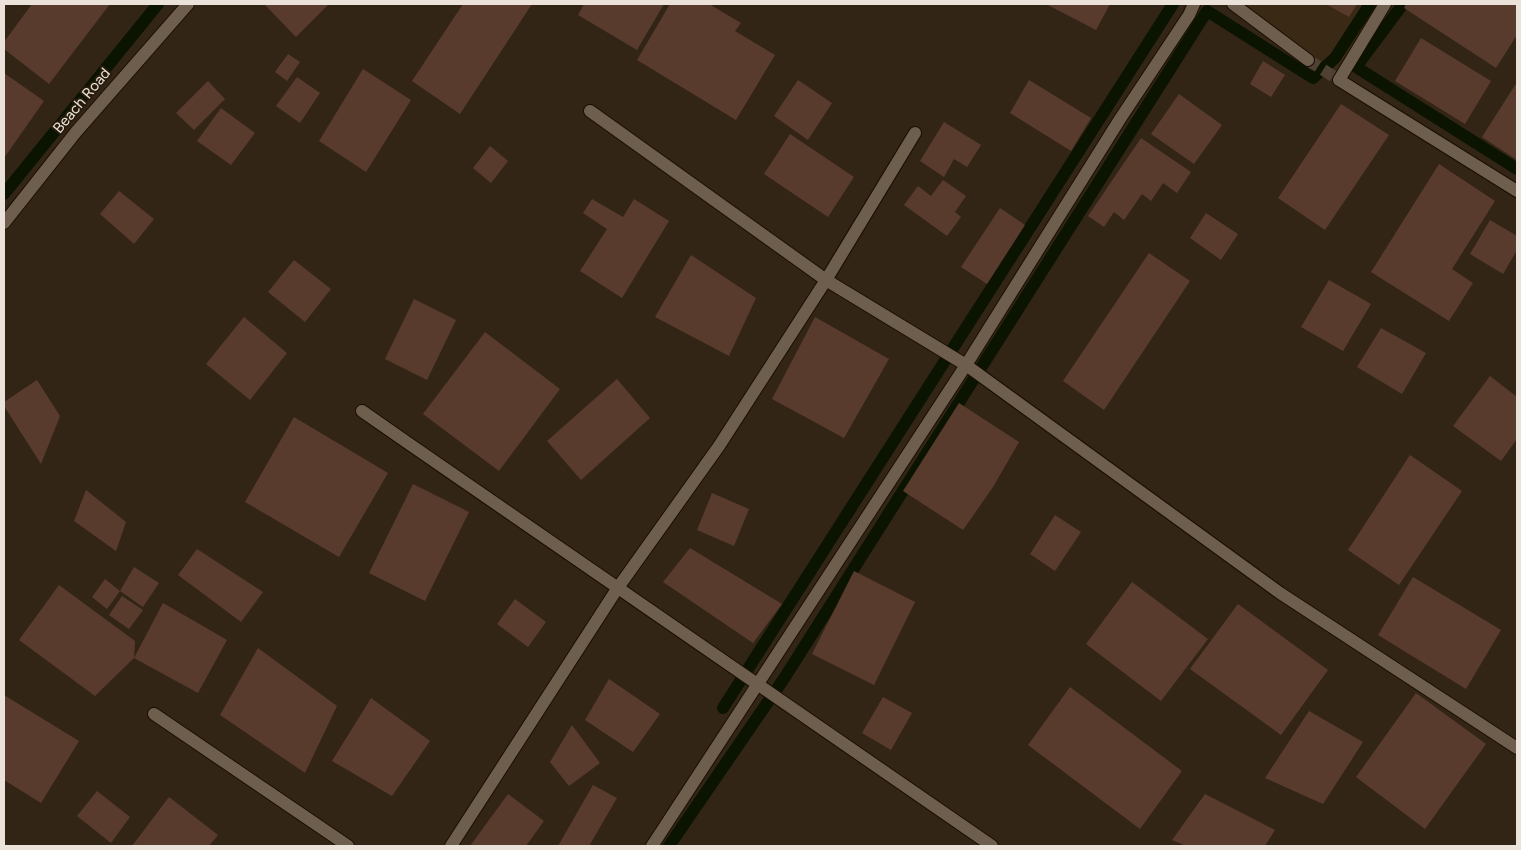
<!DOCTYPE html>
<html>
<head>
<meta charset="utf-8">
<style>
	body { margin:0 }
	#map { position:relative; width:1521px; height:850px; overflow:hidden; background:#322516; font-family:Figtree,sans-serif }
	canvas { display:block }
	.frame { position:absolute; inset:0; border:5px solid #ebe2d9; pointer-events:none }
</style>
</head>
<body>
<div id="map">
<canvas width="1521" height="850"></canvas>
<div class="frame"></div>
</div>
<script>
const c = document.querySelector('canvas').getContext('2d');
c.lineJoin = 'round';
function fillPath(path, color) { c.fillStyle = color; c.fill(path, 'evenodd'); }
function stroke(path, color, width, dash) { c.strokeStyle = color; c.lineWidth = width; c.lineCap = dash ? 'butt' : 'round'; c.setLineDash(dash || []); c.stroke(path); }
function drawText(font, color, halo, rows, align = 'center') {
  c.font = font + ' Figtree,sans-serif'; c.lineWidth = 4; c.setLineDash([]); c.textBaseline = 'middle'; c.strokeStyle = halo; c.fillStyle = color; for (const [text, x, y, turn = 0] of rows) {
    c.save(); c.translate(x, y); c.rotate((+turn || 0) * Math.PI / 180); c.textAlign = isNaN(turn) ? turn : align; if (halo) c.strokeText(text, 0, 0); c.fillText(text, 0, 0); c.restore();
  }
}
fillPath(new Path2D(`
	M 1233,4 L 1385,4 L 1339,80 Z`), '#3a2914');
stroke(new Path2D(`
	M 1403,4 L 1356,67 L 1517,169
	M 4,194 L 158,4
	M 723,708 L 1173,4
	M 669,846 L 785,677 L 1207,11 L 1313,78 L 1335,58 L 1370,4`), '#0b1400', 12);
fillPath(new Path2D(`
	M 32,4 L 110,4 L 49,84 L 4,49 L 4,42 Z
	M 264,4 L 329,4 L 296,37 Z
	M 463,4 L 532,4 L 460,114 L 412,81 Z
	M 584,4 L 664,4 L 637,50 L 578,15 Z
	M 670,4 L 709,4 L 741,23 L 735,31 L 775,55 L 736,120 L 637,60 Z
	M 1046,4 L 1110,4 L 1096,30 Z
	M 1326,4 L 1357,4 L 1349,17 Z
	M 1406,4 L 1517,4 L 1517,35 L 1496,68 L 1404,8 Z
	M 1421,38 L 1491,81 L 1465,124 L 1395,81 Z
	M 288,54 L 300,62 L 287,81 L 275,72 Z
	M 1263,61 L 1285,75 L 1271,97 L 1250,84 Z
	M 363,69 L 411,100 L 366,172 L 319,141 Z
	M 4,73 L 44,101 L 4,158 Z
	M 297,77 L 320,93 L 300,123 L 276,106 Z
	M 798,80 L 832,103 L 808,140 L 774,116 Z
	M 1029,80 L 1091,118 L 1071,151 L 1010,113 Z
	M 208,81 L 225,99 L 194,130 L 176,113 Z
	M 1517,82 L 1517,160 L 1482,137 Z
	M 1179,94 L 1222,125 L 1194,164 L 1151,134 Z
	M 1341,104 L 1389,135 L 1325,230 L 1278,198 Z
	M 221,108 L 255,133 L 231,165 L 197,141 Z
	M 944,122 L 981,145 L 967,167 L 954,159 L 944,177 L 920,161 Z
	M 790,134 L 854,177 L 828,217 L 764,174 Z
	M 1141,138 L 1191,172 L 1177,193 L 1163,183 L 1151,201 L 1142,194 L 1124,220 L 1114,212 L 1104,227 L 1088,216 Z
	M 490,146 L 508,161 L 491,183 L 473,168 Z
	M 1439,164 L 1495,201 L 1452,269 L 1473,283 L 1449,321 L 1371,272 Z
	M 943,180 L 966,196 L 955,212 L 961,217 L 947,236 L 904,205 L 918,186 L 931,196 Z
	M 119,191 L 154,219 L 134,244 L 100,214 Z
	M 592,199 L 623,217 L 634,199 L 669,221 L 622,298 L 580,271 L 607,229 L 583,213 Z
	M 1000,208 L 1025,225 L 987,284 L 961,267 Z
	M 1206,213 L 1238,234 L 1221,260 L 1190,238 Z
	M 1490,220 L 1517,236 L 1517,250 L 1503,274 L 1470,254 Z
	M 1149,253 L 1190,281 L 1104,410 L 1063,381 Z
	M 691,255 L 756,298 L 729,356 L 655,317 Z
	M 294,260 L 331,289 L 305,322 L 268,292 Z
	M 1329,280 L 1371,304 L 1343,351 L 1301,327 Z
	M 414,299 L 456,320 L 427,380 L 385,359 Z
	M 244,317 L 287,353 L 250,400 L 206,364 Z
	M 815,317 L 889,359 L 844,438 L 772,399 Z
	M 1381,328 L 1426,353 L 1402,394 L 1357,367 Z
	M 485,332 L 560,389 L 499,471 L 423,414 Z
	M 1490,376 L 1517,397 L 1517,439 L 1501,461 L 1453,426 Z
	M 617,379 L 650,418 L 581,480 L 547,441 Z
	M 37,380 L 60,416 L 41,464 L 4,406 L 4,402 Z
	M 959,403 L 1019,442 L 993,487 L 963,530 L 903,491 Z
	M 294,417 L 388,473 L 339,557 L 245,502 Z
	M 1410,455 L 1462,491 L 1399,585 L 1348,550 Z
	M 413,484 L 469,512 L 425,601 L 369,573 Z
	M 86,490 L 126,522 L 116,551 L 74,521 Z
	M 712,493 L 749,509 L 734,546 L 697,530 Z
	M 1055,515 L 1081,532 L 1055,571 L 1030,554 Z
	M 690,548 L 782,604 L 753,643 L 663,582 Z
	M 197,549 L 263,592 L 241,622 L 178,575 Z
	M 134,567 L 159,583 L 143,607 L 120,591 Z
	M 854,571 L 915,602 L 874,685 L 812,654 Z
	M 1413,577 L 1501,630 L 1466,689 L 1378,635 Z
	M 105,579 L 120,591 L 107,609 L 92,597 Z
	M 1132,582 L 1208,639 L 1161,701 L 1086,644 Z
	M 59,585 L 135,641 L 134,658 L 95,696 L 19,640 Z
	M 122,596 L 143,610 L 129,629 L 109,615 Z
	M 515,599 L 546,622 L 528,647 L 497,624 Z
	M 163,603 L 227,640 L 198,693 L 134,658 Z
	M 1238,604 L 1328,670 L 1281,735 L 1190,669 Z
	M 258,648 L 337,706 L 305,773 L 220,715 Z
	M 609,679 L 660,714 L 633,752 L 585,720 Z
	M 1070,687 L 1182,771 L 1140,829 L 1028,745 Z
	M 1416,693 L 1486,744 L 1425,829 L 1356,777 Z
	M 4,695 L 79,741 L 41,803 L 4,780 Z
	M 883,697 L 912,713 L 891,750 L 862,733 Z
	M 371,698 L 430,741 L 392,796 L 332,761 Z
	M 1309,711 L 1363,742 L 1323,804 L 1265,778 Z
	M 572,725 L 600,763 L 569,786 L 550,762 Z
	M 593,785 L 617,798 L 589,846 L 558,846 Z
	M 97,791 L 130,817 L 111,843 L 77,816 Z
	M 508,794 L 544,821 L 526,846 L 470,846 Z
	M 1205,794 L 1275,830 L 1265,846 L 1186,846 L 1172,840 Z
	M 169,797 L 218,835 L 209,846 L 132,846 Z`), '#593b2e');
stroke(new Path2D(`
	M 1308,60 L 1339,80`), '#4e4133', 12, [12, 6]);
const street = new Path2D(`
	M 1233,4 L 1308,60
	M 1385,4 L 1339,80 L 1517,191
	M 590,111 L 826,280 L 966,365 L 1280,593 L 1517,748
	M 362,411 C 571,557 782,700 992,846
	M 154,714 L 348,846
	M 451,846 L 617,589 L 719,446 L 826,280 L 915,133
	M 652,846 L 966,365 L 1120,119 L 1189,15 L 1194,4`);
const secondary = new Path2D(`
	M 4,223 L 76,132 L 188,4`);
stroke(street, '#1a0e02', 14);
stroke(secondary, '#1a0e02', 14);
stroke(street, '#6d5e4d', 12);
stroke(secondary, '#6d5e4d', 12);
drawText('15px', '#ebe2d9', '#281c0d', [
	["Beach Road",82,101,-50]
]);
</script>
</body>
</html>
